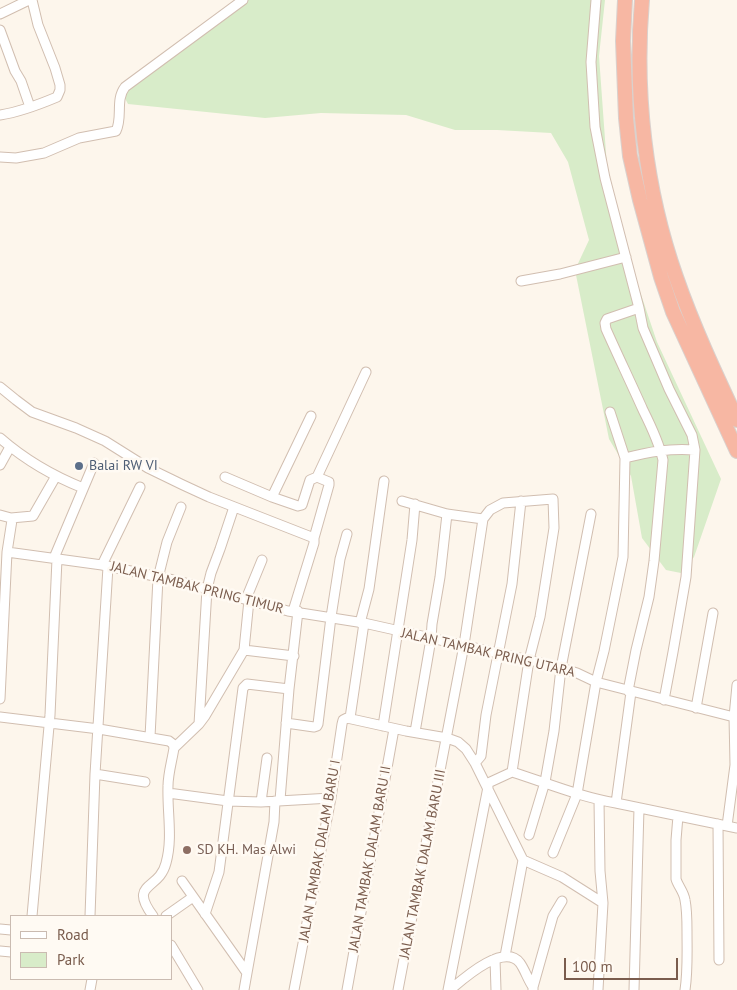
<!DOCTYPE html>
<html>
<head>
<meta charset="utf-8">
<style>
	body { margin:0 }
	#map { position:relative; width:737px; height:990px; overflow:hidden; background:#fdf6ec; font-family:"PT Sans",sans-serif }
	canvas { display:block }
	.legend { position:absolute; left:10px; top:915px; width:162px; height:65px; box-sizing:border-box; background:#fffaf3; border:1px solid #cabbb1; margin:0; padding:6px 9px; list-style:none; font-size:15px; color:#7a5c4d }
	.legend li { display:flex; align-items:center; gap:10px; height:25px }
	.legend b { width:25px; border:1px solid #cabbb1 }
	.scale { position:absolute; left:564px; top:958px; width:114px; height:22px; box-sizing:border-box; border:2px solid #7a5c4d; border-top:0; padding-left:6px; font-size:15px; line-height:18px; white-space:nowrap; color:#7a5c4d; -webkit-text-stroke:4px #fffaf3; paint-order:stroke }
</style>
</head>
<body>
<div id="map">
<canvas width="737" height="990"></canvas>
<ul class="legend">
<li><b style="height:6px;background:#fff"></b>Road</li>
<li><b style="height:14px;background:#d8ecc9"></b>Park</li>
</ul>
<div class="scale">100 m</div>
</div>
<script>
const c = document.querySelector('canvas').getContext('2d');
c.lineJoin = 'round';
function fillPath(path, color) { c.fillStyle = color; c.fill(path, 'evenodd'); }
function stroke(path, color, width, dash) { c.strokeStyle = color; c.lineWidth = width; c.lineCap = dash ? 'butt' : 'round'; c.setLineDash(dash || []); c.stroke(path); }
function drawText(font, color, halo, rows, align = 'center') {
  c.font = font + ' "PT Sans",sans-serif'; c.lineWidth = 5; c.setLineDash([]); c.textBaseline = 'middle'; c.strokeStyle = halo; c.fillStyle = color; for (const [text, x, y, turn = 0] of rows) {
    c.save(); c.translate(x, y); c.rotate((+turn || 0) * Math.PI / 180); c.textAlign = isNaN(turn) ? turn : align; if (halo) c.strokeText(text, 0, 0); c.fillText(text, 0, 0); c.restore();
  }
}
fillPath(new Path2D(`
	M 246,0 L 605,0 L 599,56 L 607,167 L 626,250 L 657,342 L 721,479 L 694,557 L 681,573 L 666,570 L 642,538 L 631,476 L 609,439 L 575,270 L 589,240 L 568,162 L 551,133 L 497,130 L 455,130 L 406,115 L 321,113 L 265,118 L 128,104 L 120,89 Z`), '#d8ecc9');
const minor = new Path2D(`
	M 596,0 L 591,62 L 595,127 L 605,178 L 639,308 L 643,328 L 669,389 L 692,435 L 695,450 L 686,577 L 673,652 L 664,700
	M 0,14 L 29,0
	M 0,30 L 15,71 L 21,81 L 30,107
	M 0,115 C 20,112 38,105 57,97 L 60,90 L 60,85 L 55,68 L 38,25 L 32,0
	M 0,157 L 16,158 L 44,153 L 79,138 L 116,131 C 123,117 115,100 125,87 L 243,0
	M 521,281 L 560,274 L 626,257
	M 0,387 L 16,400 L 32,412 L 76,428 L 105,441 L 148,468 L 183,485 L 209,497 L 314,538 L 314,543 L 293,611
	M 0,438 C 24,459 53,476 83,488
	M 625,458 C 649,452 669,448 695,450
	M 0,465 L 10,447
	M 225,477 L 272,497 L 298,506 L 302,505 L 310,480 L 317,477 L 329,482 L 329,485 L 314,538
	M 317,477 L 366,372
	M 272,497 L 311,416
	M 402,501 L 447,514 L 483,519 L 490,510 L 503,503 L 553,499 L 554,528 L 540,617 L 529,660 L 512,772 L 486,784
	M 0,515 L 11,518 L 33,516 L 56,476
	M 7,552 L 102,565 L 178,581 L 288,611 L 364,623 L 529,660 L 561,668 L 577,673 L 596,682 L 734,717
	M 54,558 L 94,463
	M 102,565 L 140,487
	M 246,599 L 262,560
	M 360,623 L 369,589 L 384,481
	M 244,650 L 294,656
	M 628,691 L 636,650 L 649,597 L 654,561 L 663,460 C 659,443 651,426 643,410 C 631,383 618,356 606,329 L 605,323 L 607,319 L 639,308
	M 0,699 L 7,552 L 12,520 L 11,518
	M 696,708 L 713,613
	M 0,717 L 99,729 L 169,741 L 173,744 L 174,748
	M 350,718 L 364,623
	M 286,723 L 314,727 L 317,726 L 318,724 L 331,617 L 340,559 L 347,534
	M 199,724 L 207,589 L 211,573 L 220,549 L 234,507
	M 383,726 L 412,540 L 415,504
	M 415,732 L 431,639 L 432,624 L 440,577 L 447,514
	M 150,737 L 158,578 L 167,542 L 181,507
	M 174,748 L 199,724 L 205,716 L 244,650 L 249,600
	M 475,763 L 481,756 L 486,715 L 512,584 L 521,501
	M 512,772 C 547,783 580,797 616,803 L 631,692
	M 95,774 L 145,782
	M 168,793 L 228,801 L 261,802 L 331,798
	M 280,800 L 289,689 L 298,611
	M 261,802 L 267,758
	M 616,803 L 737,828
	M 678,816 L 676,840 L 676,879 C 678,886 684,892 685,900 C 687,910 687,921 687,931 C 687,951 688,970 685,990
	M 718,824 L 719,960
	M 727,826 L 735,765 L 734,717 L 737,685
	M 529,835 L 545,782 L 554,731 L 561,668 L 591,514
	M 553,853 L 577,794 L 596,682 L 604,651 L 623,557 L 625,458 L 610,412
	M 182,881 L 247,973 L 244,990
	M 205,914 L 219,872 L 243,688 L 247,684 L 289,689
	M 32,916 L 50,715 L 57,559
	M 90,916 L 95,774 L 108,567
	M 153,916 C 128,882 159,891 166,863 C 173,838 167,812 168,786 C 168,774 172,761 174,748
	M 166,916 L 193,897
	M 0,929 L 11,930
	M 171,945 L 198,990
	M 0,951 L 11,952
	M 505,956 L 523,860
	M 495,959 L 496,990
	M 247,973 L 274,822 L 275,801
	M 90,990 L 92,979
	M 294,990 L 331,798 L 342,724 L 343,720 L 347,718 L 406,731 L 447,738 L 458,742 L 466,749 L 475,763 L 523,860 L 562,877 L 603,903
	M 347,990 L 394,729
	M 398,990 L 464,645 L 483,519
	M 448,990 L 488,787
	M 450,990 C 463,979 504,942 520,963 C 525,970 528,980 533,987
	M 533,990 L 533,987 L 553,916 L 562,901
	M 598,990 L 603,903 L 600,871 L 599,800
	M 634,990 L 639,808`);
const highway = new Path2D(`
	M 625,0 L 623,41 L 626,118 L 630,156 L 640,200 L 661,277 L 673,312 L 737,451
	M 642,0 C 634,92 645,189 676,277 C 693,326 715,373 737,420`);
stroke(minor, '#d1beb0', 11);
stroke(highway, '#dad1cd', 16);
stroke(minor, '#fff', 9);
stroke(highway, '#f7b7a3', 14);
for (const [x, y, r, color] of [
	[79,466,5,"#5c6f8a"],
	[187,850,5,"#8d6e63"]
]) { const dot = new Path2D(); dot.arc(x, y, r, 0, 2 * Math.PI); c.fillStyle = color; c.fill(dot); stroke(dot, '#fffaf3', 2); }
drawText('14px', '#4e5e75', '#fffaf3', [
	["Balai RW VI",89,466]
], 'left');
drawText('14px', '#7a5c4d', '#fffaf3', [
	["JALAN TAMBAK PRING TIMUR",197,588,14],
	["JALAN TAMBAK PRING UTARA",488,653,13],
	["JALAN TAMBAK DALAM BARU I",320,851,-80],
	["JALAN TAMBAK DALAM BARU II",370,859,-80],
	["JALAN TAMBAK DALAM BARU III",423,864,-79]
]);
drawText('14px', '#785e54', '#fffaf3', [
	["SD KH. Mas Alwi",197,850]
], 'left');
</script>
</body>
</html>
